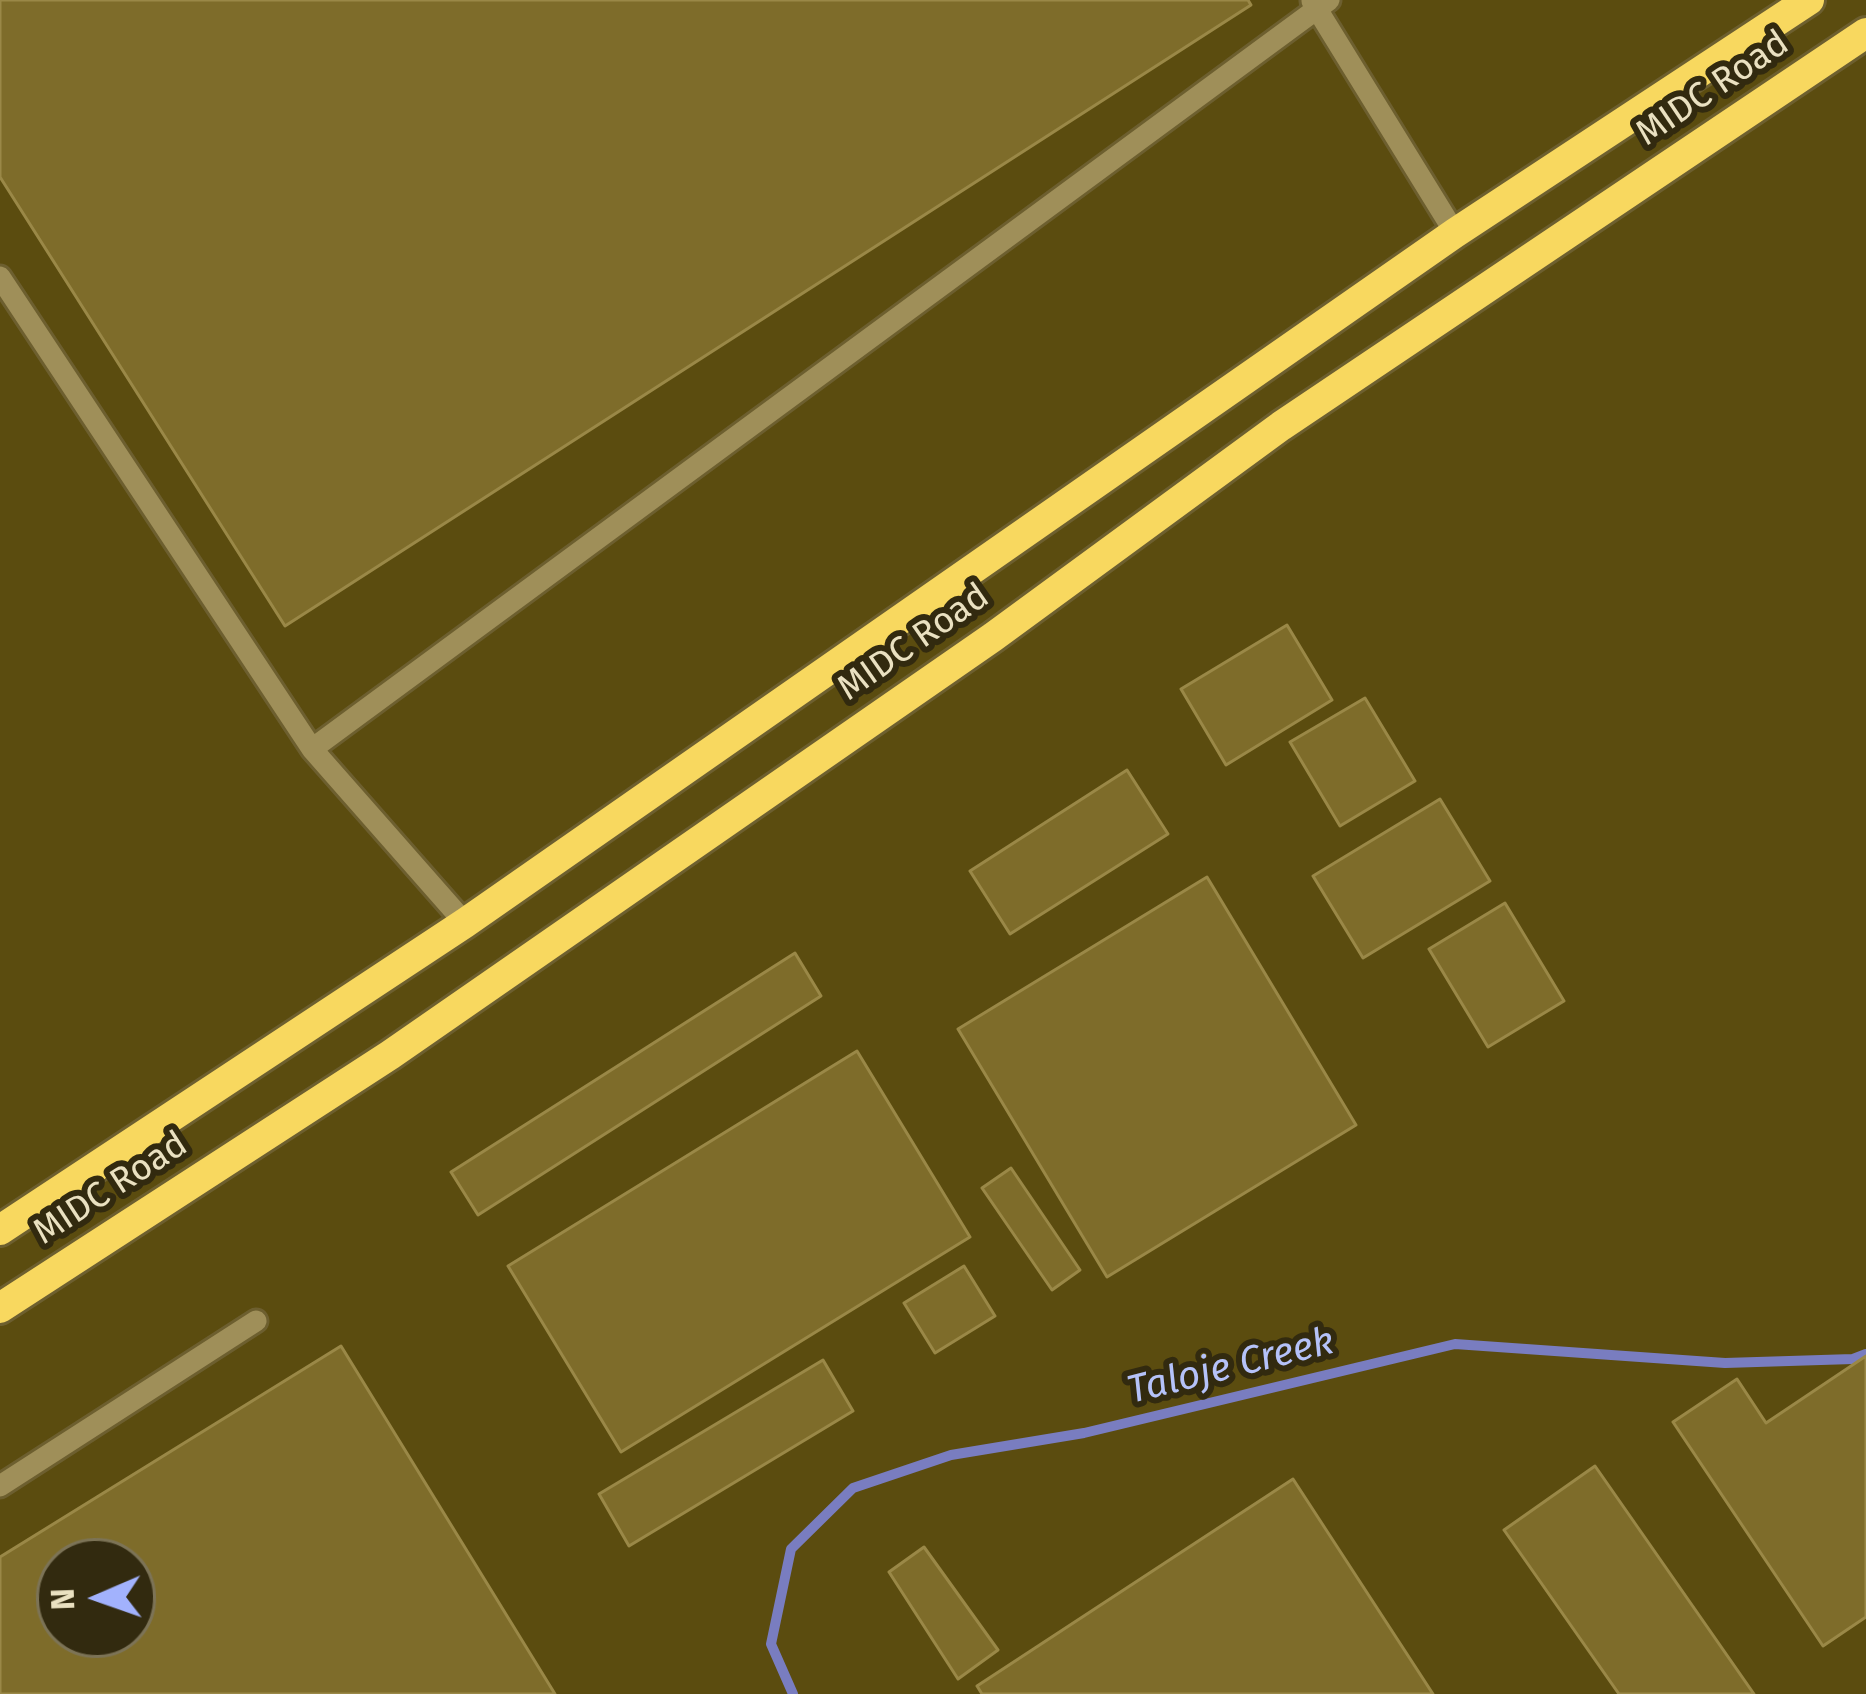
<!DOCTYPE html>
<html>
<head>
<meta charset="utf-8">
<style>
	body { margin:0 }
	#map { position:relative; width:1866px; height:1694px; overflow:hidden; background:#51430f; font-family:"Fira Sans",sans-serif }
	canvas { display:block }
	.north { position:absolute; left:36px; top:1538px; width:120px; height:120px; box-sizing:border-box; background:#322a0f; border:3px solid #7c7356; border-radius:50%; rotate:268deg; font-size:33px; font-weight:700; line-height:48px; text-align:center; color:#eae1c1 }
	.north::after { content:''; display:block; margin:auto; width:42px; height:54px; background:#a2b2fd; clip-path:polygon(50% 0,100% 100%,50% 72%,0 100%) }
</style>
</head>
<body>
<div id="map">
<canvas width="1866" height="1694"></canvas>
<div class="north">N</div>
</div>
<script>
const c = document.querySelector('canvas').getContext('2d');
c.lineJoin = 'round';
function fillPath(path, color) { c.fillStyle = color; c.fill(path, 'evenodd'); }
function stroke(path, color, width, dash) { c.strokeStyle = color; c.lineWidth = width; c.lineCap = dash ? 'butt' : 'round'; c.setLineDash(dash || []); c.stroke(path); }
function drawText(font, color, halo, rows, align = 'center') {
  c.font = font + ' "Fira Sans",sans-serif'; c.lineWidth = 12; c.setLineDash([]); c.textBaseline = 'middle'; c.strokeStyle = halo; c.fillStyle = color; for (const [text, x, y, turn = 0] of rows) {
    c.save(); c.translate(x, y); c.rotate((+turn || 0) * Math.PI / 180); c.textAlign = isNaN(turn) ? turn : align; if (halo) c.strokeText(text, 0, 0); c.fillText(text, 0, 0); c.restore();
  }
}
fillPath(new Path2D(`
	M 0,0 L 1866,0 L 1866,1694 L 0,1694 ZM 60,1562 L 132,1562 L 132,1634 L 60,1634 Z`), '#5b4c0f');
stroke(new Path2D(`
	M 793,1694 L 771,1644 L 791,1549 L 853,1488 L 951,1455 L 1084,1433 L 1455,1344 L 1725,1363 L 1853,1359 L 1866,1354`), '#797dc0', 10);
const building = new Path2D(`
	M 0,0 L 1248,0 L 1251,5 L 285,626 L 0,177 Z
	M 1287,625 L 1332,700 L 1226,765 L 1181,689 Z
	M 1365,698 L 1415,781 L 1340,826 L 1290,742 Z
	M 1127,770 L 1168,834 L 1010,934 L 970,871 Z
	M 1440,799 L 1490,881 L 1363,958 L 1313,876 Z
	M 1207,877 L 1356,1125 L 1107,1277 L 958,1029 Z
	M 1505,903 L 1564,1001 L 1488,1047 L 1429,949 Z
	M 795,953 L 821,996 L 478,1215 L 451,1172 Z
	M 857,1051 L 970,1237 L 621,1452 L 508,1266 Z
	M 1011,1168 L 1080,1270 L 1052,1290 L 982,1188 Z
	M 964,1266 L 995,1316 L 935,1353 L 904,1303 Z
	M 341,1346 L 555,1694 L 0,1694 L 0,1557 ZM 60,1562 L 132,1562 L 132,1634 L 60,1634 Z
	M 1866,1356 L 1866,1617 L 1823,1646 L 1673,1422 L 1737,1379 L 1766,1423 Z
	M 823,1360 L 853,1411 L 629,1546 L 599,1494 Z
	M 1595,1466 L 1754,1694 L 1619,1694 L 1504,1530 Z
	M 1293,1479 L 1433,1694 L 982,1694 L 977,1686 Z
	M 924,1547 L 998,1650 L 958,1679 L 889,1572 Z`);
fillPath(building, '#7e6c2a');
stroke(building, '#9a8847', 3);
const minor = new Path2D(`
	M 1312,1 L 1455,233
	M 0,277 L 312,749 L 465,923
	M 312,749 L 1329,0
	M 0,1486 L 256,1321`);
const major = new Path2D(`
	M 0,1230 L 465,923 L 1455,233 L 1809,0
	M 0,1308 L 390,1055 L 993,637 L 1281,426 L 1866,33`);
stroke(minor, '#6d5f2f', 27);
stroke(major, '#6d5f2f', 36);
stroke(minor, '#9f8f59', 21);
stroke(major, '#f8d85f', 30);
drawText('36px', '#eae1c1', '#322a0f', [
	["MIDC Road",1713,89,-34],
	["MIDC Road",914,643,-35],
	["MIDC Road",111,1189,-33]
]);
drawText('italic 39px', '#b5c2f9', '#322a0f', [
	["Taloje Creek",1231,1367,-14]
]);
</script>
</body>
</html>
